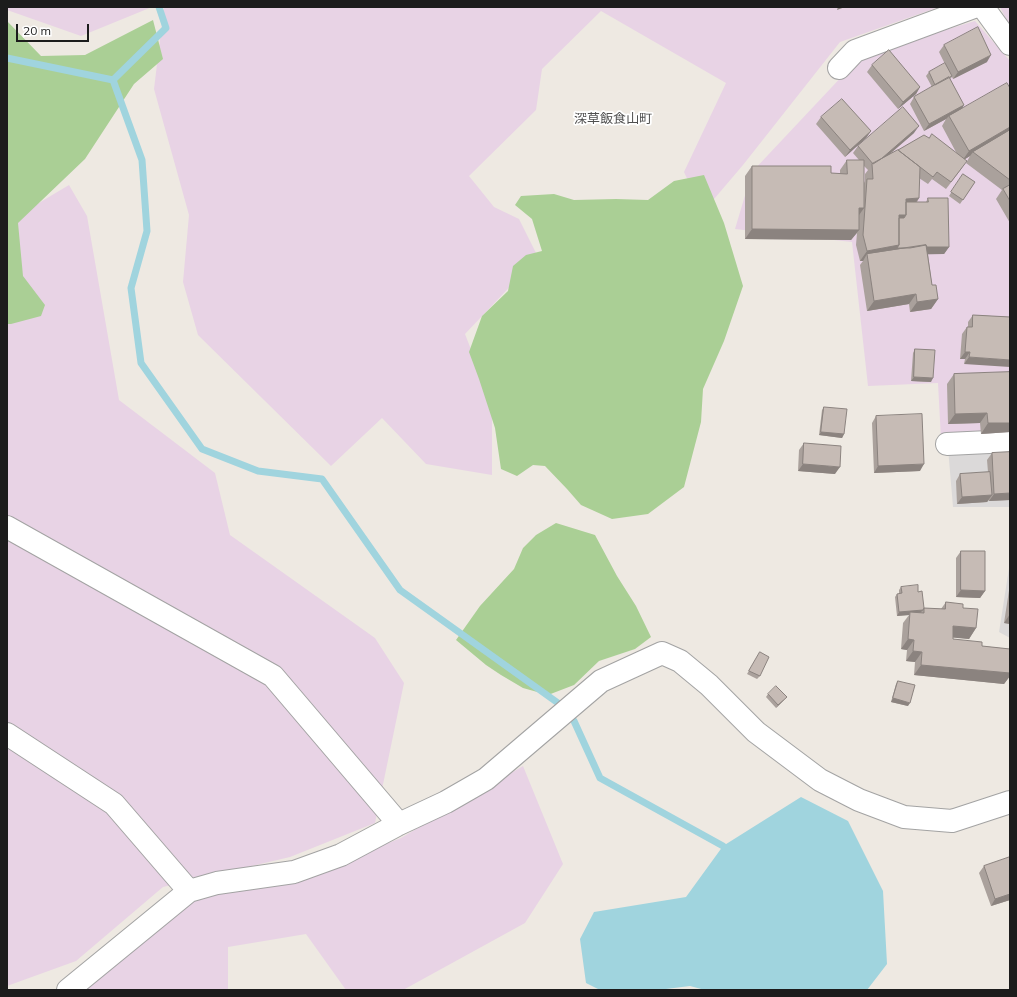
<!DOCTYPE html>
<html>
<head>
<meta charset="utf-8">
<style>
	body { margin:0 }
	#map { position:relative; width:1017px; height:997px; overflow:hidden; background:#eee9e2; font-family:Mulish,sans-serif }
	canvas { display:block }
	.frame { position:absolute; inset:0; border:8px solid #1c1c1c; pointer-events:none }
	.scale { position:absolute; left:16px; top:24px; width:73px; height:18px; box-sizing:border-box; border:2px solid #1c1c1c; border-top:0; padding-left:5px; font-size:12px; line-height:14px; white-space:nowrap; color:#1c1c1c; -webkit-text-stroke:3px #fff; paint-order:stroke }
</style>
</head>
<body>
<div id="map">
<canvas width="1017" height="997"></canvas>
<div class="frame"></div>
<div class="scale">20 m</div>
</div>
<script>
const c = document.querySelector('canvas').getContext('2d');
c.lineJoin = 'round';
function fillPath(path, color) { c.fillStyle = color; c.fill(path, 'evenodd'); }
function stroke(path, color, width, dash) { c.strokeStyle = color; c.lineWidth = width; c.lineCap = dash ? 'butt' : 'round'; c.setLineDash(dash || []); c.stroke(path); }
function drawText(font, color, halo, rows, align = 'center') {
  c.font = font + ' Mulish,"Noto Sans JP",sans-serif'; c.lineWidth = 3.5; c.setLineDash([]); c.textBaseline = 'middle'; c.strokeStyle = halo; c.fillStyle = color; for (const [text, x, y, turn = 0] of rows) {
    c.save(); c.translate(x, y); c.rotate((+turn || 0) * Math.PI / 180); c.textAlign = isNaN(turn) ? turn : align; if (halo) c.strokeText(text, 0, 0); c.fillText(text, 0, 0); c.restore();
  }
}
fillPath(new Path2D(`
	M 1010,446 L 1010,507 L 953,507 L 948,448 Z
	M 1010,562 L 1010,638 L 999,632 Z`), '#dbd9d9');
fillPath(new Path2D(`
	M 7,7 L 152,7 L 81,36 L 7,10 Z
	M 164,7 L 939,7 L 840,42 L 743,165 L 703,212 L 684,172 L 726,83 L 601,11 L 542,69 L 536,110 L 469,176 L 494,207 L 519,219 L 538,257 L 465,334 L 492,404 L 492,475 L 426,464 L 382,418 L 331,466 L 198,335 L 183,282 L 189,215 L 154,89 Z
	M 1000,7 L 1010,7 L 1010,27 Z
	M 975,21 L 1010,61 L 1010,435 L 941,439 L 938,383 L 868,386 L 852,242 L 735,229 L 752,172 L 862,55 Z
	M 69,185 L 87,216 L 119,400 L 215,473 L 230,535 L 375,638 L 404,683 L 375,823 L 290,857 L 163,887 L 76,961 L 7,986 L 7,222 Z
	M 523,766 L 563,864 L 525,923 L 403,990 L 346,990 L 306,934 L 228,947 L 228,990 L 84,990 L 195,898 L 298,879 L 401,838 Z`), '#e8d3e5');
fillPath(new Path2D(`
	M 153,20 L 163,59 L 134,84 L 85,159 L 18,223 L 23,276 L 45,305 L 41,316 L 11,324 L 7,324 L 7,21 L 41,56 L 85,55 Z
	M 704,175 L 724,223 L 743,286 L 724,341 L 703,389 L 701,422 L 684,487 L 648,514 L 612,519 L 581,505 L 567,489 L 545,466 L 533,465 L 517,476 L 501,469 L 495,428 L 479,379 L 469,352 L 482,316 L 508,291 L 513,266 L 526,255 L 542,251 L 532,219 L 515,205 L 521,196 L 554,194 L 574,200 L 616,199 L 648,200 L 674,181 Z
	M 556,523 L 595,535 L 617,576 L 636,606 L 651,637 L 635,649 L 599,661 L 574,685 L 548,695 L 523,688 L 501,675 L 486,665 L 456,640 L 480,606 L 514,569 L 523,548 L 536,535 Z`), '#aacf95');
fillPath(new Path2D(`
	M 801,797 L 848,821 L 883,891 L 887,964 L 867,990 L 705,990 L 690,986 L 658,990 L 600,990 L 586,983 L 580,939 L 594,912 L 686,897 L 723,846 Z`), '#a0d4de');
stroke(new Path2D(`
	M 7,58 L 113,80 L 142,160 L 147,231 L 131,288 L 141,363 L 202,449 L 258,471 L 322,479 L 400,590 L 558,703
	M 113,80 L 166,28 L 159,7
	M 574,721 L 600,778 L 723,846`), '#a0d4de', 7);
const minor = new Path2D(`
	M 983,7 L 1010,44
	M 839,68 L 855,51 L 974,7
	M 947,444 L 1010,441
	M 7,527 L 273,676 L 399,824
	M 7,734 L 114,804 L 189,891
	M 68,990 L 189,891 L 217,883 L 294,872 L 341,855 L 399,824 L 446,802 L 486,779 L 601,681 L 662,653 L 680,661 L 709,685 L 756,732 L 820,780 L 859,800 L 904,817 L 952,821 L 1010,802`);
stroke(minor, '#a3a3a3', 24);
stroke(minor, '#fff', 22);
fillPath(new Path2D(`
	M 944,45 L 987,62 L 953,79 L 952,77 L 950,79 L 963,108 L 1010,88 L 1010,223 L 996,199 L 1002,190 L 966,163 L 970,156 L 965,159 L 962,168 L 946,189 L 932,179 L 928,184 L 919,178 L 919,198 L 917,202 L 926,202 L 928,198 L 949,247 L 944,254 L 928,254 L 932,285 L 938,299 L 931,309 L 910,312 L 909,304 L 867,311 L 860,265 L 863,261 L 860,261 L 856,245 L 857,233 L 851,240 L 745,239 L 745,176 L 752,166 L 831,173 L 840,174 L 840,170 L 847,160 L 859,160 L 853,153 L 858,146 L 914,133 L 890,154 L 898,150 L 929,138 L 957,154 L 942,126 L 946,119 L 924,131 L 910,104 L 914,97 L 932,87 L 926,76 L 929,72 L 945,64 L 939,52 ZM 864,166 L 868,170 L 865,174 L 865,181 L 864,183 Z
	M 872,65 L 920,87 L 916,94 L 898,109 L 867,72 Z
	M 821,117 L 871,131 L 866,138 L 845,157 L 816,124 Z
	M 963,174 L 975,182 L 960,204 L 949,196 Z
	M 973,315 L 1010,317 L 964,364 L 965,359 L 960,359 L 962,334 L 967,327 L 968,327 L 968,322 Z
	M 915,349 L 931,382 L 911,381 L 913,353 Z
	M 1010,372 L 1010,432 L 981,434 L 980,423 L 948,424 L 947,384 L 954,374 Z
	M 824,407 L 844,434 L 842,438 L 819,435 L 822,410 Z
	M 876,416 L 920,471 L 874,473 L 872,423 Z
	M 804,443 L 835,474 L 798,471 L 799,450 Z
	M 992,453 L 1010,500 L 989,501 L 989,500 L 987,502 L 957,504 L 956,481 L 960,474 L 988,472 L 987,460 Z
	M 961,551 L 985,591 L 980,598 L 956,597 L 956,558 Z
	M 1010,584 L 1010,624 L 1004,623 Z
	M 901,587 L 918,592 L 924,608 L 941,609 L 946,602 L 963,608 L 976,628 L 969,639 L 953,637 L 953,639 L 982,646 L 1010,649 L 1010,676 L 1004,684 L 914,675 L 915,662 L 906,661 L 907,650 L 901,649 L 903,623 L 909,615 L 897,616 L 895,597 L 897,594 L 899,594 L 899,590 Z
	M 760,652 L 760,676 L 757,679 L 747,674 Z
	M 898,681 L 908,706 L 891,702 L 896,684 Z
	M 768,694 L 784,700 L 776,708 L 766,697 Z
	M 1010,857 L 1010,901 L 1010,900 L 991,906 L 979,873 L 984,866 Z`), '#aaa19c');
fillPath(new Path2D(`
	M 838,7 L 845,7 L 837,10 Z
	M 991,55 L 987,62 L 953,79 L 958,72 Z
	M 920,87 L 916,94 L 898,109 L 903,102 Z
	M 964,105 L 960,112 L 949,116 L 946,119 L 924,131 L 929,124 Z
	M 919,126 L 914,133 L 872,169 L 874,165 Z
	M 1010,127 L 1010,134 L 973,152 L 970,156 L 962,161 L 969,151 Z
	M 871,131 L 866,138 L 845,157 L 850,150 Z
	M 919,198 L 912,208 L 904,209 L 906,199 Z
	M 859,208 L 864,208 L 857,218 Z
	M 899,215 L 906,215 L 899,225 Z
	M 752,229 L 859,230 L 851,240 L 745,239 Z
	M 899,245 L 949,247 L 944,254 L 892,255 L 867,254 L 863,261 L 860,261 L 867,251 Z
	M 916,294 L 909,304 L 867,311 L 874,301 Z
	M 938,299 L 931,309 L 910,312 L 917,302 Z
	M 965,352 L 970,352 L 965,359 L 960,359 Z
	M 969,357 L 1010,360 L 1010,367 L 964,364 Z
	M 914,377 L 933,378 L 931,382 L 911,381 Z
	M 987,413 L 980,423 L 948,424 L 955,414 Z
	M 988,423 L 1010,423 L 1010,432 L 981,434 Z
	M 821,432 L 844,434 L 842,438 L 819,435 Z
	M 803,464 L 840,467 L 835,474 L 798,471 Z
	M 924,464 L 920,471 L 874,473 L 878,466 Z
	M 1010,493 L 1010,500 L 989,501 L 994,494 Z
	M 992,495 L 987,502 L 957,504 L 962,497 Z
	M 961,590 L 985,591 L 980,598 L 956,597 Z
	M 923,610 L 920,613 L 910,612 L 909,615 L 897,616 L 899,612 Z
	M 1010,614 L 1010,624 L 1004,623 Z
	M 953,626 L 976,628 L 969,639 L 946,637 Z
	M 908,639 L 914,640 L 907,650 L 901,649 Z
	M 913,651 L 922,652 L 915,662 L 906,661 Z
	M 921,665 L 1010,673 L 1010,676 L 1004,684 L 914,675 Z
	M 787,697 L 776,708 L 778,705 Z
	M 893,698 L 910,703 L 908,706 L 891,702 Z
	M 1010,894 L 1010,900 L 991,906 L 995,899 Z`), '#8b837f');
const building = new Path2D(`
	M 978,27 L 991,55 L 958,72 L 944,45 Z
	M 889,50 L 920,87 L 903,102 L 872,65 Z
	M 945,63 L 952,76 L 935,85 L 929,72 Z
	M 949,77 L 964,105 L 929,124 L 914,97 Z
	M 1007,83 L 1010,88 L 1010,127 L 969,151 L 949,116 Z
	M 842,99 L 871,131 L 850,150 L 821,117 Z
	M 903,107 L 919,126 L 881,159 L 873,164 L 858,146 Z
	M 1010,130 L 1010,180 L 973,152 Z
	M 932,134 L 967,161 L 951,182 L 937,172 L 933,177 L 898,150 L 924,135 L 929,138 Z
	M 898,150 L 920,167 L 919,198 L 906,199 L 906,215 L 899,215 L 899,245 L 867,251 L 863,235 L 867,179 L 873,179 L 872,164 Z
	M 847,160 L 864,160 L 864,208 L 859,208 L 859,230 L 752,229 L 752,166 L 831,166 L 831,173 L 847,174 Z
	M 963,174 L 975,182 L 963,200 L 951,192 Z
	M 1010,185 L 1010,201 L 1003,189 Z
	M 928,198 L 948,198 L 949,247 L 927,247 L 926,245 L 910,248 L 897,248 L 899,245 L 899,218 L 904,218 L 906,215 L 906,202 L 928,202 Z
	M 926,245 L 932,285 L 936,285 L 938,299 L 917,302 L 916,294 L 874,301 L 867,254 Z
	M 973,315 L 1010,317 L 1010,360 L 969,357 L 970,352 L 965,352 L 967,327 L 972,327 Z
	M 915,349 L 935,350 L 933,378 L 914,377 Z
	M 1010,372 L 1010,423 L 988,423 L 987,413 L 955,414 L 954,374 Z
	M 824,407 L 847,409 L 844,434 L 821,432 Z
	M 922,414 L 924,464 L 878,466 L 876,416 Z
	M 804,443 L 841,446 L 840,467 L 803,464 Z
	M 1010,452 L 1010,493 L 994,494 L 992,453 Z
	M 990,472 L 992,495 L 962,497 L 960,474 Z
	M 961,551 L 985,551 L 985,591 L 961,590 Z
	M 918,585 L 918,592 L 922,591 L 924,608 L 923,610 L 899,612 L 897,594 L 902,593 L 901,587 Z
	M 946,602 L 963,604 L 963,608 L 978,609 L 976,628 L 953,626 L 953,639 L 982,642 L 982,646 L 1010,649 L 1010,673 L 921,665 L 922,652 L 913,651 L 914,640 L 908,639 L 910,612 L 924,613 L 924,608 L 945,609 Z
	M 760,652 L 769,657 L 760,676 L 749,671 Z
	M 898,681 L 915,685 L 910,703 L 893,698 Z
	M 776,686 L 787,697 L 778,705 L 768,694 Z
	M 1010,857 L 1010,894 L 995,899 L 984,866 Z`);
fillPath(building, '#c6bbb5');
stroke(building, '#8b837f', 1);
drawText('13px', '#4f4f4f', '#fff', [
	["深草飯食山町",613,119]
]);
</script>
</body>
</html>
